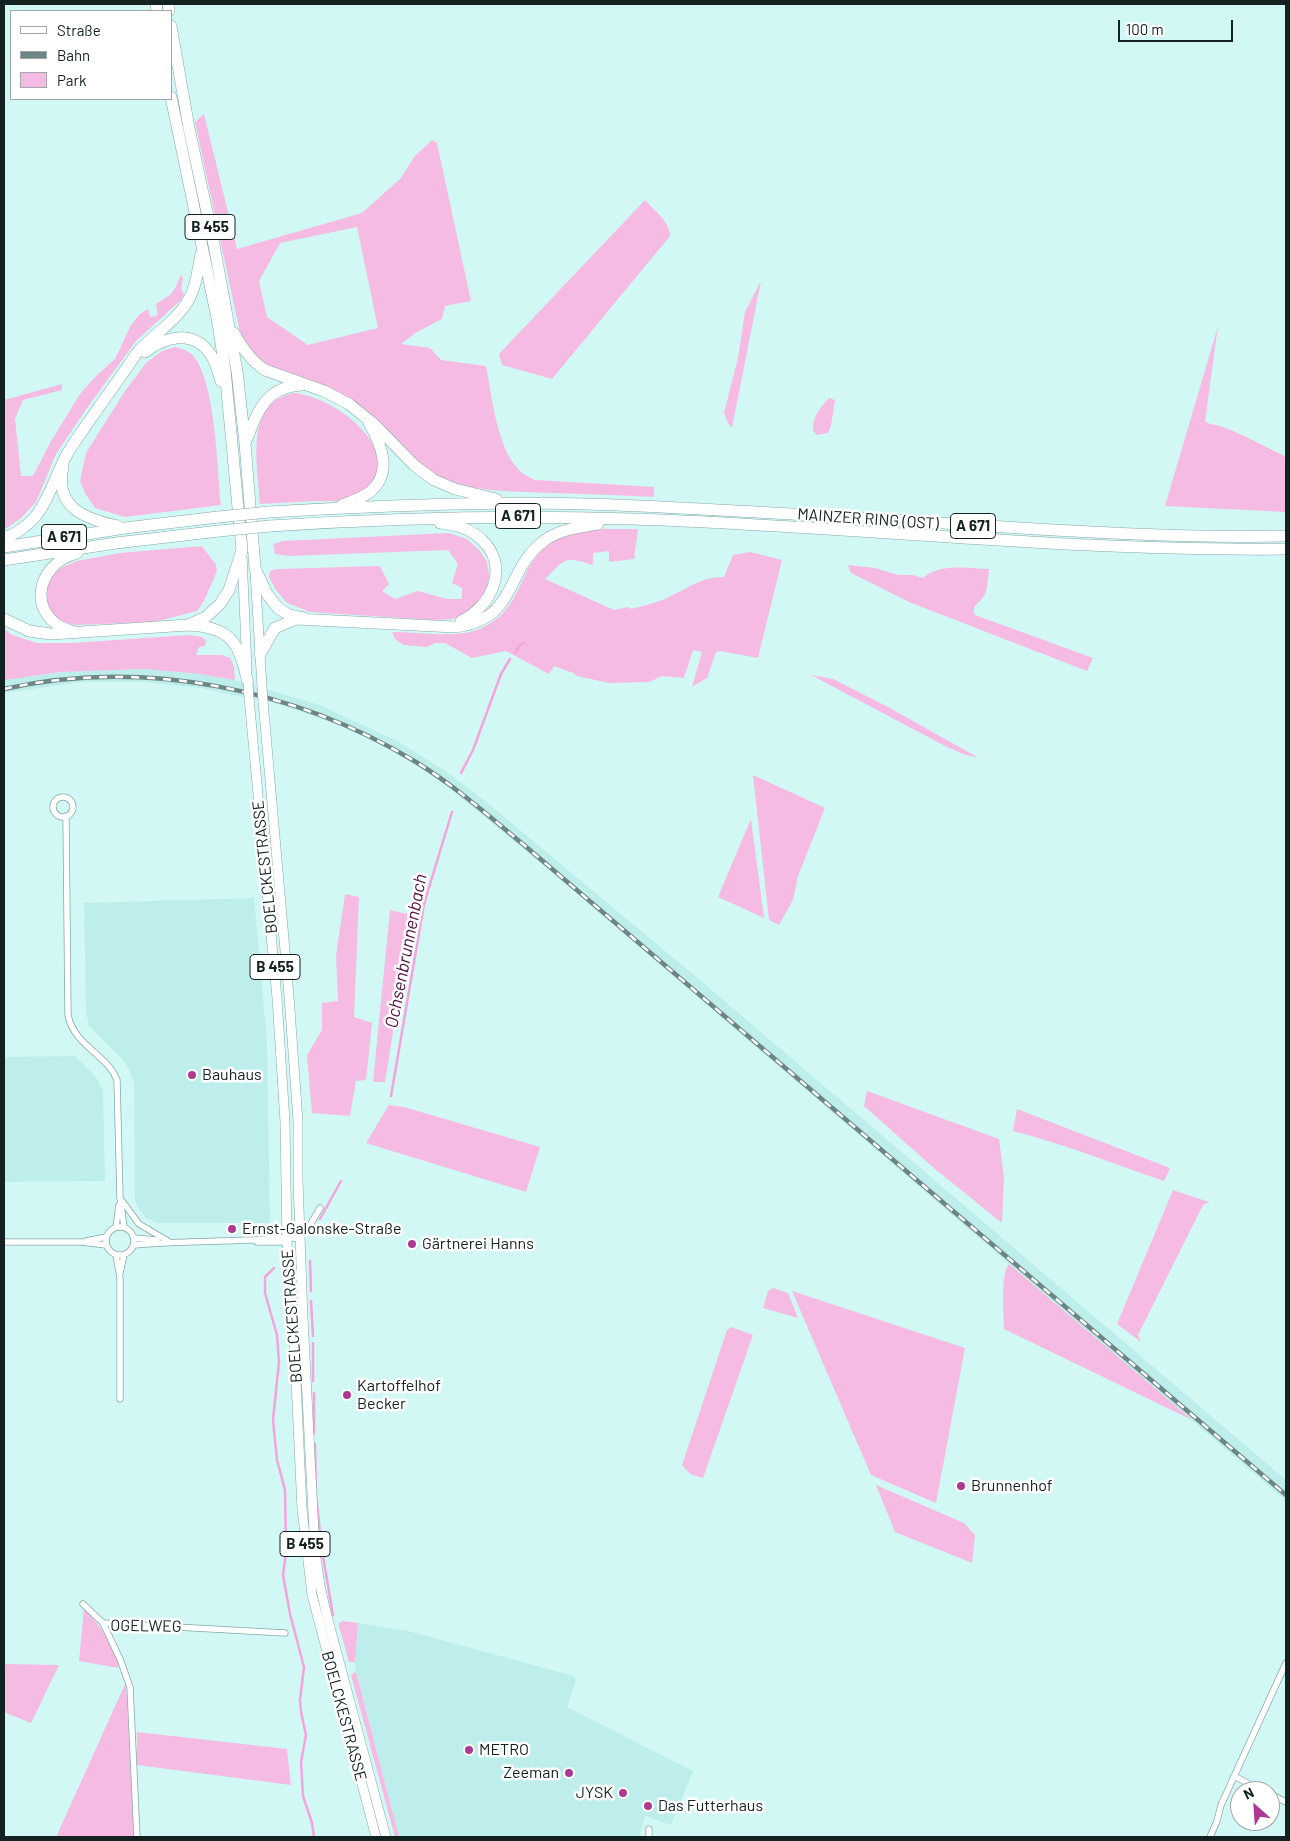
<!DOCTYPE html>
<html>
<head>
<meta charset="utf-8">
<style>
	body { margin:0 }
	#map { position:relative; width:1290px; height:1841px; overflow:hidden; background:#d2f8f6; font-family:Barlow,sans-serif }
	canvas { display:block }
	.frame { position:absolute; inset:0; border:5px solid #132121; pointer-events:none }
	.legend { position:absolute; left:10px; top:10px; width:162px; height:90px; box-sizing:border-box; background:#fff; border:1px solid #a1a6a6; margin:0; padding:6px 9px; list-style:none; font-size:15px; color:#132121 }
	.legend li { display:flex; align-items:center; gap:10px; height:25px }
	.legend b { width:25px; border:1px solid #a1a6a6 }
	.north { position:absolute; left:1230px; top:1781px; width:50px; height:50px; box-sizing:border-box; background:#fff; border:1px solid #a1a6a6; border-radius:50%; rotate:334deg; font-size:14px; font-weight:700; line-height:20px; text-align:center; color:#132121 }
	.north::after { content:''; display:block; margin:auto; width:18px; height:22px; background:#ae3992; clip-path:polygon(50% 0,100% 100%,50% 72%,0 100%) }
	.scale { position:absolute; left:1118px; top:20px; width:115px; height:22px; box-sizing:border-box; border:2px solid #132121; border-top:0; padding-left:6px; font-size:15px; line-height:18px; white-space:nowrap; color:#132121; -webkit-text-stroke:4px #fff; paint-order:stroke }
</style>
</head>
<body>
<div id="map">
<canvas width="1290" height="1841"></canvas>
<div class="frame"></div>
<ul class="legend">
<li><b style="height:6px;background:#fff"></b>Straße</li>
<li><b style="height:6px;background:#6d8685"></b>Bahn</li>
<li><b style="height:14px;background:#f6bbe3"></b>Park</li>
</ul>
<div class="north">N</div>
<div class="scale">100 m</div>
</div>
<script>
const c = document.querySelector('canvas').getContext('2d');
c.lineJoin = 'round';
function fillPath(path, color) { c.fillStyle = color; c.fill(path, 'evenodd'); }
function stroke(path, color, width, dash) { c.strokeStyle = color; c.lineWidth = width; c.lineCap = dash ? 'butt' : 'round'; c.setLineDash(dash || []); c.stroke(path); }
function drawText(font, color, halo, rows, align = 'center') {
  c.font = font + ' Barlow,sans-serif'; c.lineWidth = 5; c.setLineDash([]); c.textBaseline = 'middle'; c.strokeStyle = halo; c.fillStyle = color; for (const [text, x, y, turn = 0] of rows) {
    c.save(); c.translate(x, y); c.rotate((+turn || 0) * Math.PI / 180); c.textAlign = isNaN(turn) ? turn : align; if (halo) c.strokeText(text, 0, 0); c.fillText(text, 0, 0); c.restore();
  }
}
fillPath(new Path2D(`
	M 144,669 L 200,674 L 235,680 L 320,705 L 397,741 L 441,768 L 484,800 L 694,975 L 1286,1480 L 1286,1501 L 566,884 L 448,787 L 414,764 L 393,751 L 341,726 L 281,705 L 200,688 L 144,682 L 82,682 L 4,693 L 4,680 L 61,672 Z
	M 254,898 L 267,1042 L 270,1223 L 157,1223 L 146,1218 L 139,1209 L 135,1200 L 134,1083 L 130,1072 L 123,1060 L 89,1026 L 86,1013 L 84,903 Z
	M 75,1056 L 96,1077 L 103,1091 L 105,1181 L 4,1182 L 4,1057 Z
	M 358,1623 L 408,1631 L 574,1676 L 576,1681 L 567,1707 L 693,1771 L 671,1825 L 645,1816 L 639,1837 L 399,1837 L 356,1672 L 355,1662 Z`), '#beeeec');
fillPath(new Path2D(`
	M 204,114 L 237,249 L 362,213 L 401,178 L 414,157 L 432,140 L 437,143 L 471,301 L 445,306 L 442,319 L 417,332 L 401,344 L 430,348 L 441,360 L 486,366 C 492,397 497,448 519,470 C 523,475 530,477 535,480 L 654,487 L 654,497 C 620,495 586,494 552,493 C 508,491 461,493 422,469 C 413,463 406,452 398,444 C 379,424 360,404 335,390 C 298,370 252,380 239,328 L 195,122 ZM 357,227 L 378,328 L 308,345 L 267,317 L 259,281 L 280,243 Z
	M 645,200 C 654,210 670,222 670,236 L 552,379 L 502,365 L 499,354 Z
	M 181,275 L 183,278 L 181,289 L 184,294 L 181,300 L 136,341 L 87,408 L 56,454 L 36,502 L 22,517 L 4,530 L 4,400 L 62,384 L 62,390 L 23,400 L 15,419 L 21,476 L 33,476 L 50,443 L 80,394 L 97,375 L 115,359 L 131,325 L 140,314 L 148,309 L 150,317 L 158,315 L 156,304 C 173,294 174,292 181,275 Z
	M 761,281 L 732,428 L 728,423 L 724,413 L 738,358 L 745,312 Z
	M 1218,326 L 1205,421 C 1209,425 1214,424 1220,426 C 1243,434 1264,446 1286,457 L 1286,512 L 1165,506 Z
	M 175,347 C 183,349 190,351 195,358 C 216,388 217,468 221,505 L 125,517 L 95,508 L 85,493 L 80,481 L 86,453 L 125,391 L 146,363 L 162,351 Z
	M 294,393 C 326,396 382,431 378,468 C 377,475 374,484 368,489 C 363,493 351,498 344,500 C 336,502 326,501 317,501 C 298,502 279,503 260,504 C 258,466 243,403 294,393 Z
	M 829,398 L 835,400 L 831,426 L 828,433 L 817,435 L 813,431 C 812,417 820,408 829,398 Z
	M 604,529 L 638,529 L 634,559 L 609,562 L 609,551 L 593,553 L 593,565 C 565,556 565,558 545,579 L 614,610 L 628,607 L 631,609 C 641,606 652,604 662,600 C 685,591 698,577 724,577 L 733,555 L 750,552 L 782,560 L 758,658 L 720,651 L 716,652 L 707,678 L 692,687 L 702,652 L 693,650 L 684,678 L 662,676 L 649,682 L 609,683 L 577,676 L 573,673 L 554,666 L 549,674 L 506,651 L 472,658 L 445,643 L 435,643 L 427,647 L 403,645 L 395,639 L 392,632 C 417,632 454,638 477,630 C 526,611 515,567 552,542 C 567,532 587,530 604,529 Z
	M 449,533 L 467,539 L 480,551 L 487,562 L 489,575 L 488,587 L 482,598 L 464,614 L 453,619 L 433,620 L 310,612 L 287,603 L 276,590 L 269,577 L 270,571 L 277,569 L 380,566 L 389,584 L 382,591 L 395,599 L 418,591 L 447,599 L 462,599 L 462,588 L 452,583 L 458,564 L 448,550 L 289,556 L 275,554 L 273,544 L 283,541 Z
	M 202,546 L 216,565 L 217,571 L 204,601 L 197,611 L 154,622 L 75,625 L 60,621 L 50,614 L 45,603 L 45,586 L 56,570 L 77,561 L 120,553 Z
	M 848,565 L 875,568 L 898,575 L 913,575 L 923,578 C 939,563 969,568 989,569 C 988,576 988,587 985,594 C 982,603 970,604 975,615 L 1093,658 L 1087,671 L 909,602 L 851,573 Z
	M 4,629 L 12,635 L 37,643 L 74,643 L 188,635 L 202,637 L 206,640 L 205,646 L 199,647 L 196,655 L 222,655 L 230,658 L 234,666 L 235,680 L 200,674 L 144,669 L 61,672 L 4,680 Z
	M 811,675 L 833,679 L 888,707 L 979,758 L 963,754 L 945,746 Z
	M 753,775 L 825,808 L 798,876 L 793,900 L 779,925 L 769,920 Z
	M 751,819 L 764,918 L 718,897 Z
	M 345,894 L 359,897 L 354,1017 L 372,1023 L 366,1080 L 356,1081 L 350,1116 L 312,1113 L 307,1055 L 322,1030 L 322,1003 L 338,1001 L 336,956 Z
	M 390,910 L 412,915 L 385,1082 L 373,1082 Z
	M 867,1091 L 999,1139 L 1004,1178 L 1002,1223 L 935,1169 L 864,1106 Z
	M 389,1105 L 404,1107 L 540,1147 L 526,1192 L 366,1143 Z
	M 1017,1109 L 1170,1168 L 1164,1181 C 1113,1164 1065,1144 1013,1131 Z
	M 1173,1190 L 1209,1202 L 1203,1205 L 1138,1335 L 1141,1342 L 1117,1324 Z
	M 1009,1264 L 1192,1420 L 1004,1329 C 1004,1313 1000,1276 1009,1264 Z
	M 773,1288 L 788,1293 L 798,1318 L 763,1308 L 768,1291 Z
	M 792,1291 L 965,1348 L 936,1503 L 871,1475 Z
	M 731,1327 L 753,1335 L 703,1478 L 690,1474 L 682,1465 L 727,1330 Z
	M 876,1485 L 964,1523 L 975,1535 L 972,1563 L 895,1532 Z
	M 84,1609 C 95,1620 122,1652 118,1668 L 79,1661 Z
	M 343,1621 L 358,1623 L 355,1662 L 349,1662 L 339,1626 L 339,1623 Z
	M 4,1664 L 59,1665 L 31,1723 L 4,1712 Z
	M 356,1672 L 399,1837 L 395,1837 L 351,1675 Z
	M 126,1682 L 134,1837 L 57,1837 L 57,1835 Z
	M 137,1732 L 287,1749 L 291,1785 L 137,1765 Z`), '#f6bbe3');
stroke(new Path2D(`
	M 515,653 L 519,646 L 524,643
	M 461,773 L 473,750 L 501,674 L 510,659
	M 391,1096 L 424,904 L 452,812
	M 320,1219 L 341,1181
	M 310,1261 L 311,1291
	M 274,1268 L 265,1277 L 265,1293 L 277,1335 L 279,1362 L 273,1420 L 277,1460 L 285,1490 L 286,1553 L 283,1575 L 290,1614 L 304,1667 L 300,1700 L 301,1712 L 306,1735 L 301,1762 L 303,1796 L 312,1823 L 314,1837
	M 311,1301 L 313,1336
	M 313,1343 L 313,1381
	M 314,1393 L 314,1433
	M 315,1444 L 316,1495 L 321,1543
	M 322,1551 L 333,1615`), '#f5a3dc', 2.5);
const street = new Path2D(`
	M53 807a10 10 0 1 1 20 0a10 10 0 1 1-20 0Z
	M 66,816 L 68,1015 C 74,1046 107,1054 117,1080 L 120,1198 L 124,1227
	M 123,1202 L 139,1224 L 168,1241
	M106 1241a14 14 0 1 1 28 0a14 14 0 1 1-28 0Z
	M 116,1227 L 119,1205
	M 300,1230 L 309,1227 L 320,1208
	M 134,1238 L 157,1240
	M 86,1241 L 106,1237
	M 4,1242 L 81,1242 L 106,1245
	M 257,1242 L 288,1242
	M 134,1245 C 172,1241 211,1242 250,1240 C 267,1240 282,1235 300,1239
	M 116,1255 L 120,1278 L 120,1399
	M 120,1273 L 124,1255
	M 83,1604 L 103,1623
	M 1234,1776 L 1263,1791
	M 1270,1794 L 1286,1802
	M 137,1837 L 130,1687 L 120,1659 L 103,1623 L 285,1633
	M 649,1837 L 649,1829
	M 1210,1837 L 1217,1821 L 1221,1805 L 1286,1663`);
const primary = new Path2D(`
	M 242,555 L 247,669
	M 255,571 L 262,687
	M 249,698 L 277,998 L 285,1122 L 287,1243 L 293,1317 L 302,1509 L 312,1595 L 376,1837
	M 263,701 L 289,996 L 298,1121 L 298,1181 L 303,1318 L 315,1552 L 320,1586 L 327,1616 L 386,1837`);
const highway = new Path2D(`
	M 156,4 L 157,11
	M 168,4 L 169,11
	M 171,26 L 189,128 L 214,245 L 237,371 L 245,443 L 255,568 L 267,594 L 278,608 L 289,615 L 304,618
	M 171,97 L 218,323 L 225,370 L 242,550 L 229,590 L 220,604 L 206,617 L 188,625
	M 234,333 C 242,348 251,361 265,370 L 324,391 L 349,404 L 375,425 L 415,466 L 434,480 L 455,489 L 496,499
	M 145,352 C 166,336 194,329 211,355 C 216,363 218,372 221,381
	M 246,441 C 258,411 265,387 302,385
	M 63,466 C 54,508 85,519 118,526
	M 342,505 C 352,501 363,498 371,491 C 393,472 381,444 369,423
	M 269,512 C 351,507 432,504 514,503 C 623,503 733,511 842,517 C 990,525 1138,539 1286,536
	M 440,523 C 454,524 471,529 482,540 C 510,566 492,607 461,621
	M 270,526 C 391,518 512,515 633,519 C 851,526 1068,552 1286,549
	M 4,538 C 16,534 26,527 35,517 C 50,499 57,470 70,449 C 91,417 115,386 136,354 C 153,334 178,321 190,297 C 197,284 198,268 201,254
	M 4,547 L 125,528 L 218,517
	M 4,560 L 116,543 L 219,531
	M 4,619 L 29,631 L 51,634 L 188,625 C 233,627 239,644 248,683
	M 72,631 C 27,619 33,565 77,553
	M 260,654 L 275,628 L 296,619 L 455,627 C 517,619 504,575 540,544 C 556,530 578,527 598,524`);
stroke(street, '#84a8a6', 7);
stroke(primary, '#84a8a6', 10);
stroke(highway, '#84a8a6', 12);
stroke(street, '#fff', 5.5);
stroke(primary, '#fff', 9);
stroke(highway, '#fff', 11);
const rail = new Path2D(`
	M 4,689 C 143,658 294,688 416,762 C 455,786 489,816 524,845 L 1286,1495`);
stroke(rail, '#6d8685', 4.5);
stroke(rail, '#fff', 2.5, [8]);
const primaryBridge = new Path2D(`
	M 248,683 L 249,698
	M 262,687 L 263,701`);
const highwayBridge = new Path2D(`
	M 218,517 L 269,512
	M 219,531 L 270,526`);
stroke(primaryBridge, '#84a8a6', 10, []);
stroke(highwayBridge, '#84a8a6', 12, []);
stroke(primaryBridge, '#fff', 9);
stroke(highwayBridge, '#fff', 11);
for (const [x, y, r, color] of [
	[192,1075,5,"#ae3992"],
	[232,1229,5,"#ae3992"],
	[412,1244,5,"#ae3992"],
	[347,1395,5,"#ae3992"],
	[961,1486,5,"#ae3992"],
	[469,1750,5,"#ae3992"],
	[569,1773,5,"#ae3992"],
	[623,1793,5,"#ae3992"],
	[648,1806,5,"#ae3992"]
]) { const dot = new Path2D(); dot.arc(x, y, r, 0, 2 * Math.PI); c.fillStyle = color; c.fill(dot); stroke(dot, '#fff', 2); }
for (const [x, y, w] of [
	[210,227,50],
	[518,516,45],
	[973,526,45],
	[64,537,45],
	[275,967,50],
	[305,1544,50]
]) { const box = new Path2D(); box.roundRect(x - w / 2, y - 12.5, w, 25, 4); c.fillStyle = '#fff'; c.fill(box); stroke(box, '#132121', 1); }
drawText('bold 15px', '#132121', null, [
	["B 455",210,227],
	["A 671",518,516],
	["A 671",973,526],
	["A 671",64,537],
	["B 455",275,967],
	["B 455",305,1544]
]);
drawText('16px', '#132121', '#fff', [
	["MAINZER RING (OST)",868,519,4],
	["BOELCKESTRASSE",265,867,-96],
	["BOELCKESTRASSE",292,1316,-94],
	["OGELWEG",146,1626,1],
	["BOELCKESTRASSE",344,1716,75]
]);
drawText('16px', '#132121', '#fff', [
	["Bauhaus",202,1075],
	["Ernst-Galonske-Straße",242,1229],
	["Gärtnerei Hanns",422,1244],
	["Kartoffelhof",357,1386],
	["Becker",357,1404],
	["Brunnenhof",971,1486],
	["METRO",479,1750],
	["Zeeman",559,1773,"right"],
	["JYSK",613,1793,"right"],
	["Das Futterhaus",658,1806]
], 'left');
drawText('italic 18px', '#560f46', '#fff', [
	["Ochsenbrunnenbach",406,951,-79]
]);
</script>
</body>
</html>
